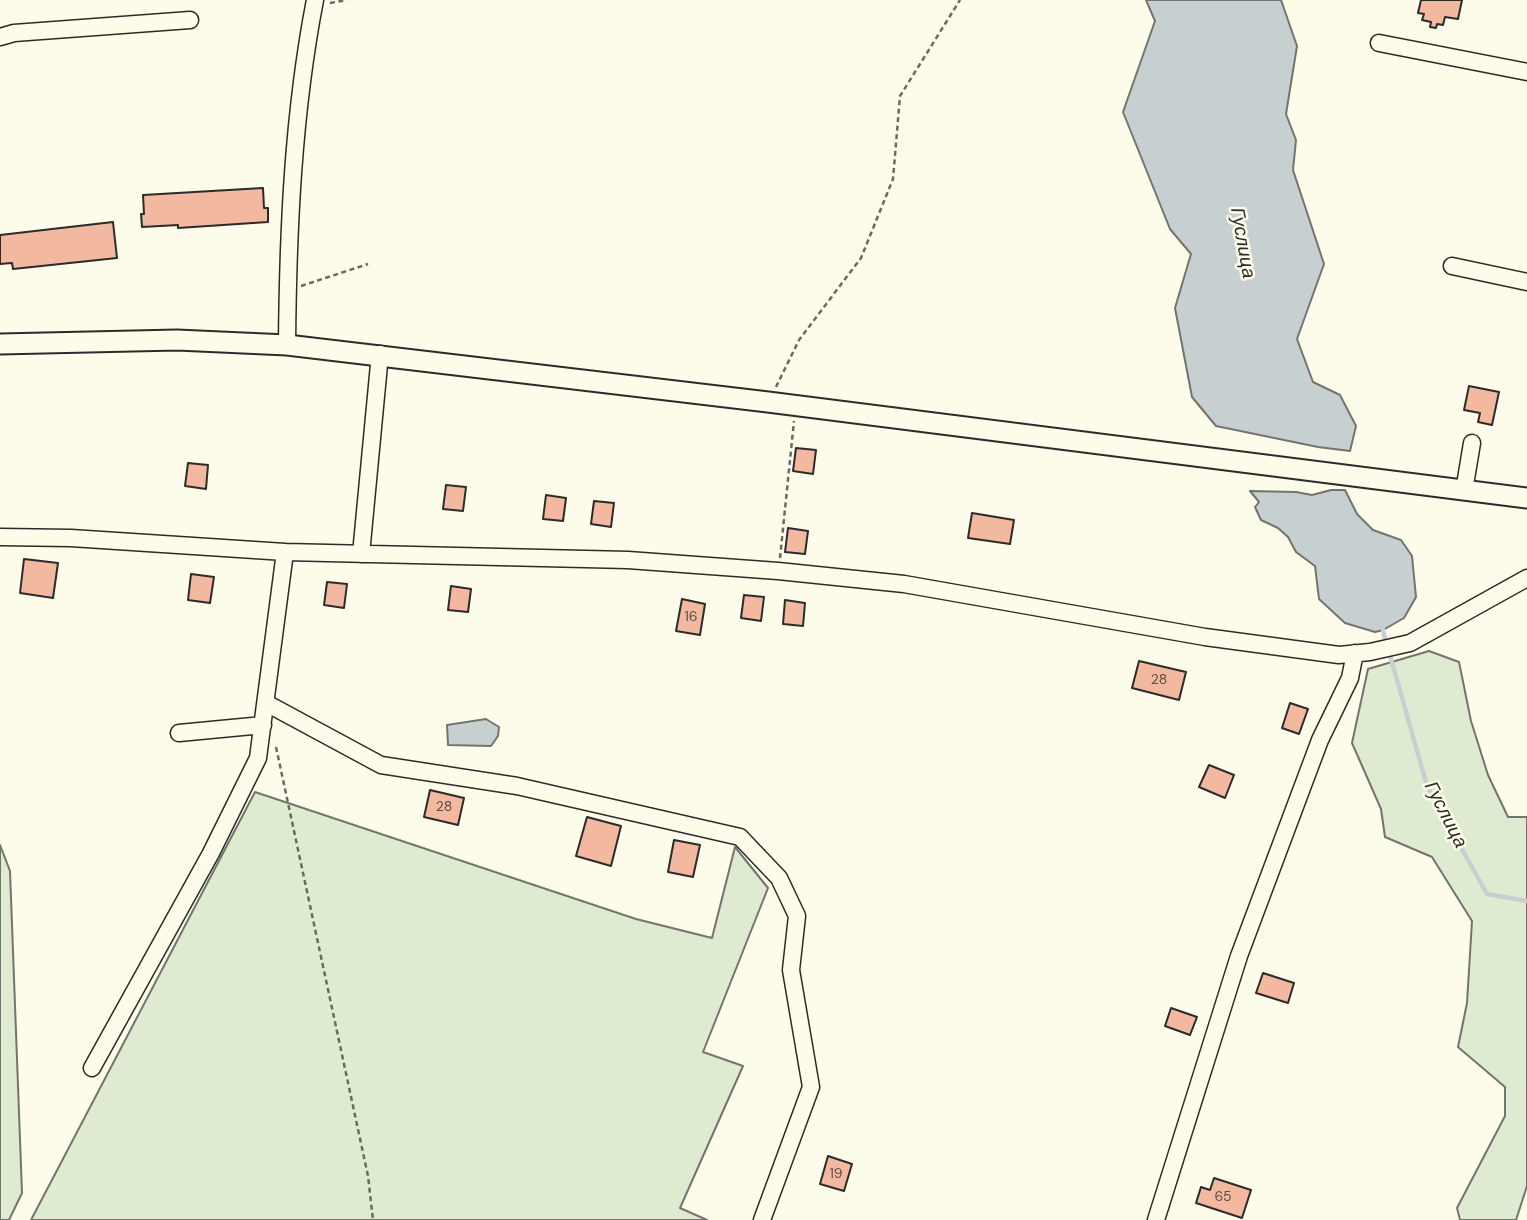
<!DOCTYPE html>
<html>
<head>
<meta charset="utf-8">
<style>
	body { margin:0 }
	canvas { display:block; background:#fdfbea }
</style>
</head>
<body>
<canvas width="1527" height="1220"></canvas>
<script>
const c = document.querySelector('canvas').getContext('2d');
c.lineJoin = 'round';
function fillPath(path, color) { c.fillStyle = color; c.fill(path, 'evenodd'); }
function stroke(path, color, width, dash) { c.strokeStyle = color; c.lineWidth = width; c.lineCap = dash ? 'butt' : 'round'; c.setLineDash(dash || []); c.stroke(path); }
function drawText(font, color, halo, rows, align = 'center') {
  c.font = font + ' "DM Sans",sans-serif'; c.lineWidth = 5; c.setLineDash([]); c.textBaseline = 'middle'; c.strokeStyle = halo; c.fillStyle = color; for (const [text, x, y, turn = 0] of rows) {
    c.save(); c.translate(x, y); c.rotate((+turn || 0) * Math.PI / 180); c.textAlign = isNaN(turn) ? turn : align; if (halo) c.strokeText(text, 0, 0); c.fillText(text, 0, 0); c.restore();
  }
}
const green = new Path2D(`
	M 1429,651 L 1459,662 L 1471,721 L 1488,775 L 1508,817 L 1527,817 L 1527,1186 L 1516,1220 L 1460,1220 L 1457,1208 L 1505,1116 L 1505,1087 L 1458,1047 L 1467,1003 L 1472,921 L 1432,857 L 1385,837 L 1381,809 L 1352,743 L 1368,669 Z
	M 255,792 L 636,919 L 712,938 L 735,847 L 768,888 L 703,1052 L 743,1066 L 680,1208 L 707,1220 L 31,1220 Z
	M 0,845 L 10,871 L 22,1193 L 9,1220 L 0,1220 Z`);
fillPath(green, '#deebd1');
stroke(green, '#74746e', 2);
const water = new Path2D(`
	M 1146,0 L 1281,0 L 1297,46 L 1286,114 L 1296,140 L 1293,170 L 1324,264 L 1297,339 L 1313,382 L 1340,395 L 1356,426 L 1350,451 L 1318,447 L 1216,426 L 1192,397 L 1175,308 L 1191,254 L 1170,229 L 1123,112 L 1155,21 Z
	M 1331,490 L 1345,490 L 1357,514 L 1373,530 L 1401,540 L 1412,556 L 1416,597 L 1404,618 L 1383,630 L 1375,632 L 1345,623 L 1319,599 L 1315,566 L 1296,552 L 1288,537 L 1278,528 L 1261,520 L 1255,507 L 1259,502 L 1250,491 L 1296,492 L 1312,495 Z
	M 486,719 L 499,727 L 498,736 L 491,746 L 448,745 L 447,725 Z`);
fillPath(water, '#c7d0d0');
stroke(water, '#74746e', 2);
stroke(new Path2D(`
	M 1382,625 L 1386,644
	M 1389,652 L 1427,786 L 1487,894 L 1527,901`), '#c7d0d0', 4.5);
const building = new Path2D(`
	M 1421,0 L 1462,0 L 1458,19 L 1445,17 L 1443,25 L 1437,24 L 1436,28 L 1430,27 L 1431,22 L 1422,20 L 1424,14 L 1418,13 Z
	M 263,188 L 264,208 L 268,208 L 268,222 L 178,228 L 178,225 L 142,227 L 141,214 L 144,214 L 143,195 Z
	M 113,222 L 117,258 L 13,269 L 12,263 L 0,264 L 0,235 Z
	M 1469,386 L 1499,392 L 1492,425 L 1478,422 L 1480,413 L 1464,410 Z
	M 796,448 L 816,450 L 813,474 L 793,471 Z
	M 188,463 L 208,465 L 206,489 L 185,486 Z
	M 446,485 L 466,487 L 463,511 L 443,509 Z
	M 546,495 L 566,498 L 563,521 L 543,519 Z
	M 594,501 L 614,503 L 611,527 L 591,524 Z
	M 972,513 L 1014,520 L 1010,544 L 968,538 Z
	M 788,528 L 808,531 L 805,554 L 785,552 Z
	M 24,559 L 58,563 L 53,598 L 20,593 Z
	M 191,574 L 214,577 L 210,603 L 188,600 Z
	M 327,582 L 347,584 L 344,608 L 324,605 Z
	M 451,586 L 471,589 L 468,612 L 448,610 Z
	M 744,595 L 764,597 L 761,621 L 741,618 Z
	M 682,599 L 705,604 L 700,635 L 676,631 Z
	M 785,600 L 805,603 L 803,626 L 783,624 Z
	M 1139,661 L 1186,672 L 1179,700 L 1132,688 Z
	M 1290,703 L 1308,709 L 1299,734 L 1282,728 Z
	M 1209,765 L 1234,775 L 1225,798 L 1199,787 Z
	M 430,790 L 464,798 L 458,825 L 424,817 Z
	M 587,817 L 621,826 L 611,866 L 576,856 Z
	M 674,840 L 700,845 L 693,877 L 668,872 Z
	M 1263,973 L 1294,983 L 1288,1003 L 1256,993 Z
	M 1171,1008 L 1197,1017 L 1190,1035 L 1165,1026 Z
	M 828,1156 L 852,1164 L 844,1191 L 820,1184 Z
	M 1214,1178 L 1251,1190 L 1242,1218 L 1196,1203 L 1201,1187 L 1210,1190 Z`);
fillPath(building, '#f2b8a0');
stroke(building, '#2b2b2b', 2);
const minor = new Path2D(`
	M 0,37 L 14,33 L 190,20
	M 1379,43 L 1527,72
	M 1452,266 L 1527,282
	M 287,345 C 288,229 293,114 315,0
	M 1464,491 L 1472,443
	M 0,537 L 71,538 L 285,552 L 628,560 L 778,571 L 904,584 L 1205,637 L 1339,655 L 1370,652 L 1410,643 L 1527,578
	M 361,554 L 380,354
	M 266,703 L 381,765 L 517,786 L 740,837 L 779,878 L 797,916 L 791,970 L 811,1087 L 762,1220
	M 179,733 L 263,725
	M 92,1068 L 211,853 L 258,758 L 285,552
	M 1156,1220 L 1239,956 L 1320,740 L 1350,678 L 1355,653`);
const major = new Path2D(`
	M 0,344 L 177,340 L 287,345 L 768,402 L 1527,498`);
stroke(minor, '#2b2b2b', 19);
stroke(major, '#2b2b2b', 23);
stroke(new Path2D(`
	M 330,3 L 347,0
	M 301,286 L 368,264
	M 776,387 L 799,340 L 861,258 L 893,179 L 900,96 L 960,0
	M 780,558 L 794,421
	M 276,747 L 368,1176 L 373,1220`), '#6a6964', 2.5, [5, 3.5]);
stroke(minor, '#fdfbea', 16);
stroke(major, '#fdfbea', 19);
drawText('14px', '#5d4e48', null, [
	["16",691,617],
	["28",1159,680],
	["28",444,807],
	["19",836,1174],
	["65",1223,1197]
]);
drawText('italic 19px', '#2b2b2b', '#fdfbea', [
	["Гуслица",1242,243,80],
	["Гуслица",1445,815,63]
]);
</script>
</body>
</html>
